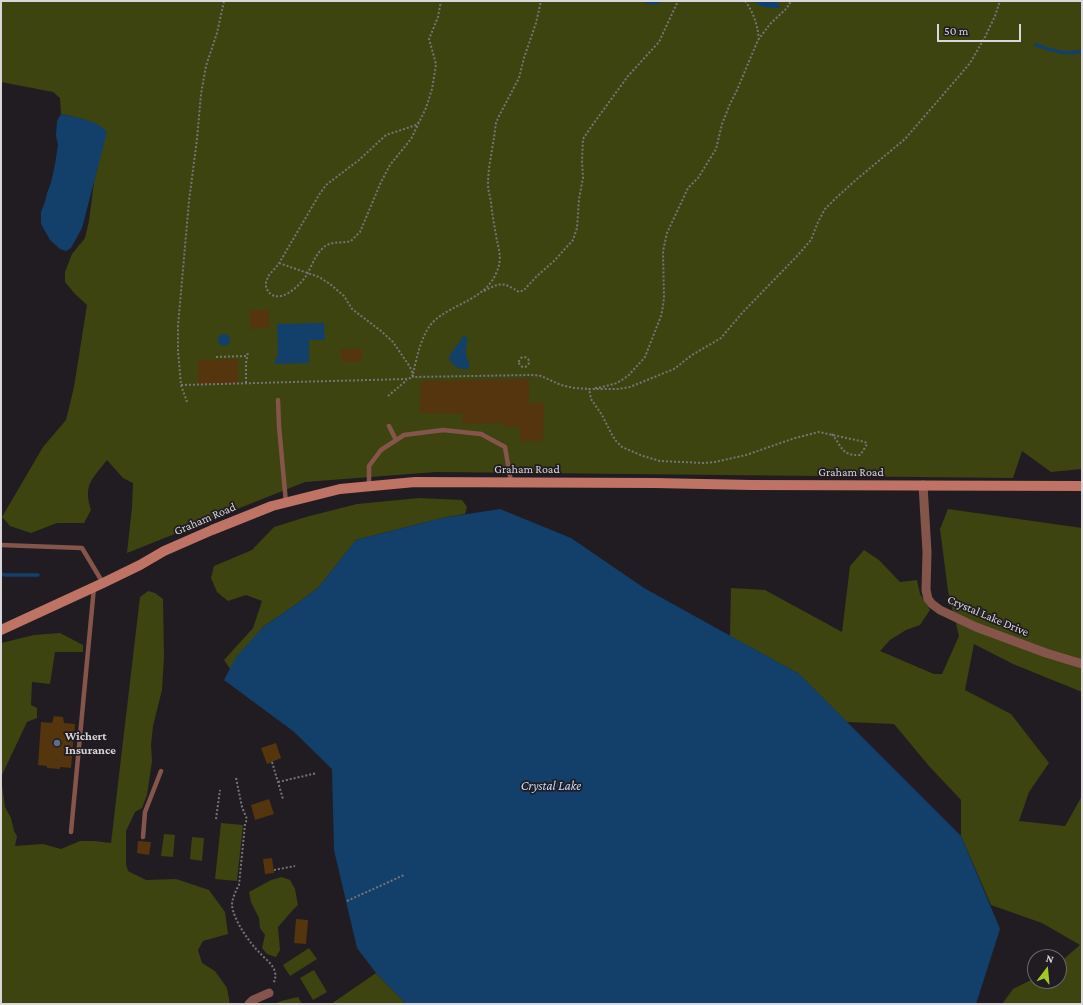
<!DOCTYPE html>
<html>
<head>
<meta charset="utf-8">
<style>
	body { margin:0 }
	#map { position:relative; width:1083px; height:1005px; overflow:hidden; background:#201c22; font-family:"Crimson Pro",serif }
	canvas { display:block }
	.frame { position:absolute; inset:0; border:2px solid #dad7db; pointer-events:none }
	.north { position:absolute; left:1027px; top:949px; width:40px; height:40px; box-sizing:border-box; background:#201c22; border:1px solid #6a676c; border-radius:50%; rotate:16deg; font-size:11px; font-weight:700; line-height:16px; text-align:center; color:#dad7db }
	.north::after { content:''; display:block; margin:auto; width:14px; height:18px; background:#a3c926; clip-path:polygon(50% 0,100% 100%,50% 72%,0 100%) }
	.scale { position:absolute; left:937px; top:24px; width:84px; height:18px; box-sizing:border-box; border:2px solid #dad7db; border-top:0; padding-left:5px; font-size:12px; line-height:14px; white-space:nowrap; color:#dad7db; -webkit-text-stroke:3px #201c22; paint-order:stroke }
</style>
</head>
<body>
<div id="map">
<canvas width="1083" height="1005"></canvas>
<div class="frame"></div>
<div class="north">N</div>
<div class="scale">50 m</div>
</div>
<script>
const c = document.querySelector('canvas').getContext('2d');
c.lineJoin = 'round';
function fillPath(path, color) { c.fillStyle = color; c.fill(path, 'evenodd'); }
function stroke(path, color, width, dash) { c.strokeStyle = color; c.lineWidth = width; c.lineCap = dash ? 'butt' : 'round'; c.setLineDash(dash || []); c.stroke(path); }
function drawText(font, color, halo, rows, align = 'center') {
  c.font = font + ' "Crimson Pro",serif'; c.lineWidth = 3.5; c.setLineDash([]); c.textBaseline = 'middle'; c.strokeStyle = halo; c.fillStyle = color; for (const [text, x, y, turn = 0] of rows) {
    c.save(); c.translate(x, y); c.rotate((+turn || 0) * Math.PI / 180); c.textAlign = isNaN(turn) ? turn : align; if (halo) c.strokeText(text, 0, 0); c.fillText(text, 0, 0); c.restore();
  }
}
fillPath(new Path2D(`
	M 1,1 L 1082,1 L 1082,247 L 1081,250 L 1082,250 L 1082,469 L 1051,472 L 1022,451 L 1013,478 L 436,472 L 305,482 L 127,553 L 132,507 L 133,483 L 123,478 L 107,460 C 92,480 83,484 91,510 L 84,523 L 57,523 L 31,533 L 10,526 L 2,517 L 43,447 L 66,420 L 74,387 L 87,305 L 75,294 L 65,282 L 65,272 L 72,254 L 85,238 L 89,221 L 94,182 L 103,144 L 83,119 L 61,114 L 60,98 L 53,92 L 1,82 Z
	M 419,498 L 462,500 L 467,507 L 465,514 L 442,518 L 356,540 L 318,588 L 298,603 L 263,627 L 230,669 L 224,660 L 253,628 L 262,601 L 246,595 L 228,601 L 217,592 L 211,578 L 214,566 L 252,550 L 274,527 L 306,517 L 357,504 Z
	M 948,509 L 1082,528 L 1082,692 L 1013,664 L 974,644 L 965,690 L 1011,714 L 1049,763 L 1029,792 L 1019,821 L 1065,826 L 1082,796 L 1082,1004 L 1002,1004 L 1013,989 L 1035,978 L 1035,981 L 1059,981 L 1059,963 L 1080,945 L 1042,923 L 991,905 L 961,836 L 961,800 L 929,766 L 894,724 L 847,722 L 799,674 L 730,636 L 731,588 L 765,590 L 842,632 L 850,566 L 864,550 L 879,560 L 900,582 L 917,580 L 920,594 L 930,610 L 920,625 L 906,630 L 890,640 L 880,651 L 934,674 L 942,674 L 959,636 L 948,591 L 940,529 Z
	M 148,591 L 155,593 L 163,599 L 164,657 L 162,690 L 153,726 L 151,745 L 152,761 L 147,795 L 142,808 L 135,812 L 126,831 L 126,864 L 128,871 L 146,880 L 176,879 L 209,890 L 225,912 L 228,934 L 203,941 L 198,950 L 202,963 L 215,971 L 227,988 L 230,1004 L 1,1004 L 1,778 L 5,807 L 11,818 L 14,831 L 17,836 L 15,846 L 43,844 L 61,849 L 80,841 L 94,841 L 111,843 L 140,597 Z
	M 60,633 L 83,645 L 83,652 L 55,652 L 50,684 L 32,682 L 31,705 L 37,708 L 37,718 L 27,722 L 1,777 L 1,643 L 34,635 Z
	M 221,823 L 243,825 L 237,881 L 215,879 Z
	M 164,834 L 175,835 L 173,857 L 161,856 Z
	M 192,837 L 204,838 L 202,861 L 190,859 Z
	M 282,877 L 290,880 L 295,889 L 298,905 C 290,912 285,920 278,927 L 280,950 L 276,957 L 267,954 L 262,948 L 265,935 L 260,928 L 259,918 L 251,902 L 249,892 L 271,880 Z
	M 309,948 L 317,959 L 290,976 L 283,965 Z
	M 314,970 L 327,992 L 313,1000 L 300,978 Z
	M 376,973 L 406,1004 L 331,1004 Z
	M 298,997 L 302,1004 L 274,1004 L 281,1001 Z`), '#3d440f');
fillPath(new Path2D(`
	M 642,1 L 663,1 C 656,6 649,6 642,1 Z
	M 753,1 L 777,1 L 778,4 L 780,5 L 780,8 C 770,8 760,8 753,1 Z
	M 61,114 C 74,117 98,120 107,132 L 82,228 L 71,248 L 66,251 L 60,249 L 50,240 L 41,224 L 41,212 L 45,202 L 47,193 L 51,183 L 55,164 L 58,145 L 56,136 L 57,121 Z
	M 324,323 L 325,340 L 309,340 L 309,363 L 275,364 L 275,358 L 278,357 L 277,324 Z
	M218 340a6 6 0 1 1 12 0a6 6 0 1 1-12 0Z
	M 465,336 L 468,340 C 464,351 466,355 470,366 L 468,369 C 460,370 449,365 449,356 L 459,343 L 462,337 Z
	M 500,509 L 571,538 L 644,588 L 799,674 L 961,836 L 1000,929 L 976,1004 L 406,1004 L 376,973 L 357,948 L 334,850 L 332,769 L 293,731 L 224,680 L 236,657 L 263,627 L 298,603 L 318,588 L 356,540 L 442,518 Z`), '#13406b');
stroke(new Path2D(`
	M 1036,45 C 1051,50 1067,56 1082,51
	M 1,574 L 5,575 L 38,575`), '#13406b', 3.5);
fillPath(new Path2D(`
	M 250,310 L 269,310 L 269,328 L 250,329 Z
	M 341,349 L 362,349 L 362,362 L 341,362 Z
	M 238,359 L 238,383 L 198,384 L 198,360 Z
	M 529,379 L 529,403 L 544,403 L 543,441 L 520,441 L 520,427 L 503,427 L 503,423 L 462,424 L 463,414 L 420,413 L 421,381 Z
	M 54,716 L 63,717 L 64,723 L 75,724 L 71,768 L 60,767 L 60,769 L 47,768 L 47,766 L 38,765 L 41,722 L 52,723 Z
	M 276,743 L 281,758 L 267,764 L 261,748 Z
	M 269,799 L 274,814 L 255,820 L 251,805 Z
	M 138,841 L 151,842 L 149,855 L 137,853 Z
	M 272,858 L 274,873 L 265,874 L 263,859 Z
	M 296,919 L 308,920 L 306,944 L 294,943 Z`), '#55350d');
stroke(new Path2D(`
	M 745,1 C 754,13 757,24 759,39
	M 419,122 L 416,125 L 386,135 L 359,160 L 326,185 L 319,195 L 278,265 L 269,275 L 266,282 L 266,288 C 268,291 269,293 272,295 C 284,301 300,285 306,276 C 311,268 314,257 322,249 C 330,240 341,244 351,241 L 360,232 L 381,182 L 390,165 L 411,139 L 426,108 L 432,89 L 435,71 L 436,64 L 429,39 L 438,17 L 441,1
	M 279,263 L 319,277 L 330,284 L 344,296 L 352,309 L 381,331 L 393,342 L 410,367 L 413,374 C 417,357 421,334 434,321 C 454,303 487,299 497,271 C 503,257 498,249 496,235 C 494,224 492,213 491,202 C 490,196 488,190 488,184 C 488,166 493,148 495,130 L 496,123 L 499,116 L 519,78 L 524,58 L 536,23 L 541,1
	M 484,291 C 501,282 503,282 519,292 L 524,290 L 536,277 L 555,260 L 573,240 L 577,228 L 579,199 L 583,178 L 582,161 L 583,139 L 591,127 L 628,76 L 659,42 L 678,1
	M 216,357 L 247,356
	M519 362a5 5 0 1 1 10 0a5 5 0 1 1-10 0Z
	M 246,383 L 246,363 L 248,352
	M 181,385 L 407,379 L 411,378 L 413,374 L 413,377 L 532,375 L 541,376 L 561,385 L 574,388 L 589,389
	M 595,388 L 602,387 L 617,383 L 628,376 L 645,357 L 661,316 L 663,306 L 664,297 L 663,251 L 667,233 L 688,188 L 698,178 L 716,149 L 722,124 L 730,104 L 737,90 L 758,40 L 770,24 L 787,8 L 791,1
	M 388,396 L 407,380
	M 187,402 L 181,385 L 178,351 L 178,326 L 189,201 L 197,139 L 201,94 L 206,66 L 217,33 L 224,1
	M 832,434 C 842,446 841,456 860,455 L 863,451 L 867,444 L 865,442 L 819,432 L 795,438 L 746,455 L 715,462 L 704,463 L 660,461 L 643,456 L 622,447 L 616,441 L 611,433 L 602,415 L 591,399 L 589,389 L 618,389 L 630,387 L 674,369 L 692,355 L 721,338 L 743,312 L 798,255 L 811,240 L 818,222 L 825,209 L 837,197 L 857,179 L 905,139 L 960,75 L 970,63 L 985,37 L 995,16 L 1000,1
	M 272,762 L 283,799
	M 236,778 L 242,807 L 247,819 L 245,824 L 239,885 C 236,890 232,899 232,905 C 233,919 250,944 260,953 C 265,959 273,964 275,972 C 276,977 275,980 273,984
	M 278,782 L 317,773
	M 216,819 L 220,790
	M 274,870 L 295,866
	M 347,901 L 404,875`), '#787479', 2, [2, 2]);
stroke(new Path2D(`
	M 278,400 L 279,426 L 286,503
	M 389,426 L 396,440
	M 369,486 L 369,466 L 381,450 L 404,435 L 443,430 L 481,434 L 505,447 L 511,482
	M 1,545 L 82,548 L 103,583
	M 71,832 L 94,587
	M 143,837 L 145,812 L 161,771`), '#85554b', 4.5);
stroke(new Path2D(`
	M 923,485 L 927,552 L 926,590 L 928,599 L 932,604 L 940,610 L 976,627 L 1046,653 L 1082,664
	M 249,1004 L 253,1000 L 269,993`), '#85554b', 9);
stroke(new Path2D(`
	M 1,630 L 103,583 L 140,565 L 164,551 L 212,530 L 272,506 L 340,489 L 415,482 L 655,483 L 751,485 L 1082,486`), '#bf7364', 10);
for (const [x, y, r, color] of [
	[57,743,4,"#5c6f8a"]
]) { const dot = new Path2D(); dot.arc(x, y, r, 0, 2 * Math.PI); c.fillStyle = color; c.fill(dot); stroke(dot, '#201c22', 1.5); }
drawText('12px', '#dad7db', '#201c22', [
	["Graham Road",527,469],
	["Graham Road",851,472],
	["Graham Road",205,519,-23],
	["Crystal Lake Drive",988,616,23]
]);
drawText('bold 12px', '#dad7db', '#201c22', [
	["Wichert",65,736],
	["Insurance",65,750]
], 'left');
drawText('italic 13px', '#c3dcf8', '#201c22', [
	["Crystal Lake",551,786]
]);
</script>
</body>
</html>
